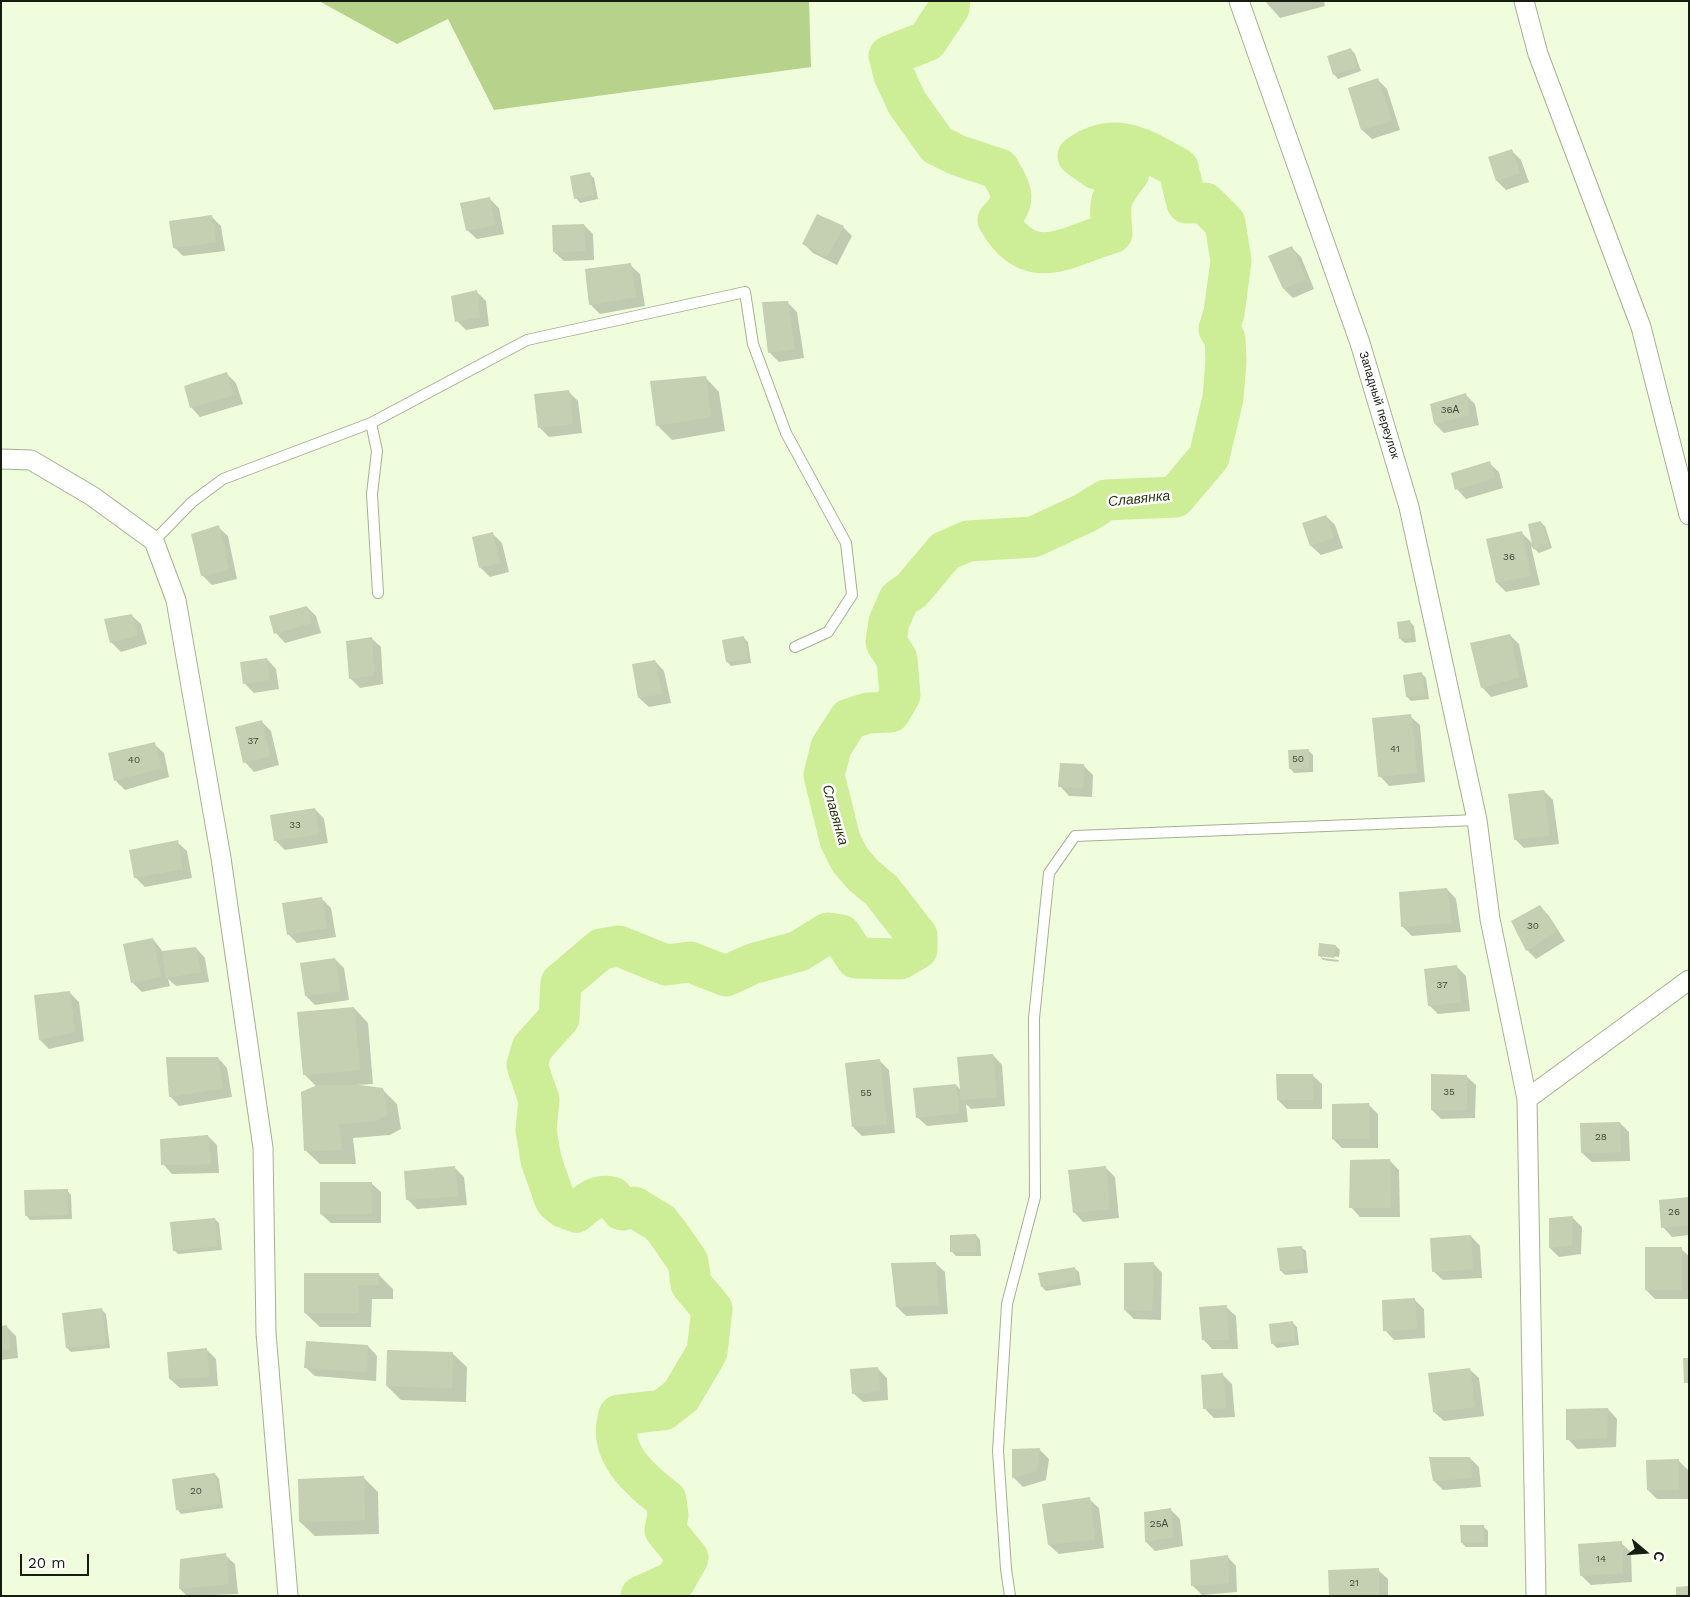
<!DOCTYPE html>
<html>
<head>
<meta charset="utf-8">
<style>
	body { margin:0 }
	#map { position:relative; width:1690px; height:1597px; overflow:hidden; background:#f0fddd; font-family:"Work Sans",sans-serif }
	canvas { display:block }
	.frame { position:absolute; inset:0; border:2px solid #171c10; pointer-events:none }
	.north { position:absolute; left:1620px; top:1527px; width:50px; height:50px; -webkit-text-stroke:4px #fff; paint-order:stroke; rotate:108deg; font-size:14px; font-weight:700; line-height:20px; text-align:center; color:#171c10 }
	.north::after { content:''; display:block; margin:auto; width:18px; height:22px; background:#171c10; clip-path:polygon(50% 0,100% 100%,50% 72%,0 100%) }
	.scale { position:absolute; left:20px; top:1554px; width:69px; height:22px; box-sizing:border-box; border:2px solid #171c10; border-top:0; padding-left:6px; font-size:15px; line-height:18px; white-space:nowrap; color:#171c10; -webkit-text-stroke:4px #fff; paint-order:stroke }
</style>
</head>
<body>
<div id="map">
<canvas width="1690" height="1597"></canvas>
<div class="frame"></div>
<div class="north">С</div>
<div class="scale">20 m</div>
</div>
<script>
const c = document.querySelector('canvas').getContext('2d');
c.lineJoin = 'round';
function fillPath(path, color) { c.fillStyle = color; c.fill(path, 'evenodd'); }
function stroke(path, color, width, dash) { c.strokeStyle = color; c.lineWidth = width; c.lineCap = dash ? 'butt' : 'round'; c.setLineDash(dash || []); c.stroke(path); }
function drawText(font, color, halo, rows, align = 'center') {
  c.font = font + ' "Work Sans",sans-serif'; c.lineWidth = 5; c.setLineDash([]); c.textBaseline = 'middle'; c.strokeStyle = halo; c.fillStyle = color; for (const [text, x, y, turn = 0] of rows) {
    c.save(); c.translate(x, y); c.rotate((+turn || 0) * Math.PI / 180); c.textAlign = isNaN(turn) ? turn : align; if (halo) c.strokeText(text, 0, 0); c.fillText(text, 0, 0); c.restore();
  }
}
fillPath(new Path2D(`
	M 319,1 L 809,1 L 811,67 L 494,110 L 448,19 L 397,44 Z`), '#b7d28b');
fillPath(new Path2D(`
	M 1265,1 L 1324,1 L 1325,6 L 1280,18 Z
	M 1351,49 L 1355,54 L 1361,71 L 1338,79 L 1334,74 Z
	M 1378,80 L 1387,89 L 1400,130 L 1372,139 L 1362,130 L 1350,89 Z
	M 1512,151 L 1521,160 L 1529,182 L 1506,190 L 1497,181 L 1489,158 Z
	M 589,174 L 594,178 L 598,199 L 580,203 L 576,198 Z
	M 489,198 L 499,208 L 504,234 L 477,239 L 467,230 Z
	M 212,217 L 221,226 L 225,251 L 183,256 L 174,247 Z
	M 584,225 L 593,234 L 594,260 L 564,261 L 554,252 Z
	M 843,227 L 852,236 L 837,265 L 813,253 L 804,244 Z
	M 1291,247 L 1301,257 L 1314,289 L 1293,298 L 1284,289 Z
	M 630,265 L 640,274 L 645,306 L 600,314 L 590,304 Z
	M 476,291 L 486,301 L 489,326 L 466,330 L 457,321 Z
	M 788,303 L 797,312 L 804,358 L 779,362 L 770,353 Z
	M 227,374 L 236,383 L 243,404 L 200,417 L 191,407 Z
	M 705,377 L 719,392 L 725,431 L 672,440 L 657,425 Z
	M 569,392 L 578,401 L 582,433 L 549,437 L 539,427 Z
	M 1465,394 L 1475,404 L 1479,425 L 1444,433 L 1435,424 Z
	M 1489,463 L 1499,472 L 1503,488 L 1466,499 L 1457,489 Z
	M 1326,516 L 1335,525 L 1343,548 L 1321,555 L 1311,546 L 1304,523 Z
	M 1540,522 L 1545,526 L 1552,548 L 1539,553 L 1531,546 L 1540,585 L 1506,592 L 1497,583 L 1521,532 L 1534,545 Z
	M 218,527 L 228,536 L 237,579 L 212,585 L 202,575 Z
	M 493,534 L 502,543 L 509,572 L 490,577 L 480,567 Z
	M 307,607 L 316,616 L 321,633 L 285,643 L 276,633 Z
	M 131,615 L 141,624 L 147,644 L 121,652 L 111,642 Z
	M 1410,622 L 1414,626 L 1416,642 L 1405,643 L 1400,639 Z
	M 1510,635 L 1519,644 L 1528,687 L 1491,697 L 1482,687 Z
	M 371,638 L 381,647 L 383,684 L 360,688 L 350,678 Z
	M 744,638 L 748,642 L 751,663 L 731,666 L 727,662 L 723,641 Z
	M 267,659 L 276,669 L 279,689 L 254,693 L 244,683 Z
	M 655,661 L 664,671 L 671,703 L 649,707 L 639,698 L 633,665 Z
	M 1422,674 L 1426,678 L 1429,699 L 1411,701 L 1407,697 Z
	M 1410,716 L 1420,725 L 1425,782 L 1389,786 L 1380,776 Z
	M 261,721 L 271,731 L 279,765 L 254,772 L 245,762 Z
	M 154,744 L 164,753 L 169,777 L 125,790 L 116,781 L 109,754 Z
	M 1308,750 L 1313,755 L 1313,772 L 1294,773 L 1290,768 Z
	M 1084,766 L 1093,775 L 1092,797 L 1069,796 L 1060,786 Z
	M 1544,791 L 1553,800 L 1559,844 L 1524,848 L 1515,839 Z
	M 315,809 L 324,819 L 328,843 L 285,850 L 275,840 Z
	M 177,842 L 187,851 L 192,878 L 145,887 L 136,878 L 131,851 Z
	M 1447,889 L 1456,899 L 1461,932 L 1412,936 L 1402,926 Z
	M 321,898 L 331,908 L 336,937 L 297,943 L 288,934 Z
	M 1540,906 L 1549,916 L 1565,941 L 1536,959 L 1527,950 Z
	M 153,939 L 163,952 L 196,948 L 205,958 L 209,982 L 176,986 L 168,979 L 170,986 L 142,992 L 132,982 Z
	M 1336,946 L 1340,950 L 1339,957 L 1322,955 L 1322,958 L 1339,960 L 1338,962 L 1323,960 L 1319,955 Z
	M 335,959 L 344,968 L 349,1000 L 315,1005 L 306,996 Z
	M 1457,967 L 1466,976 L 1470,1011 L 1438,1014 L 1429,1005 Z
	M 69,992 L 79,1002 L 84,1041 L 49,1049 L 40,1040 Z
	M 354,1008 L 368,1023 L 373,1084 L 356,1085 L 383,1090 L 397,1104 L 401,1129 L 390,1135 L 353,1138 L 356,1164 L 320,1164 L 305,1150 L 317,1087 L 304,1074 Z
	M 993,1055 L 1002,1065 L 1005,1106 L 971,1109 L 966,1104 L 968,1122 L 927,1126 L 917,1117 L 956,1085 L 961,1090 Z
	M 218,1058 L 227,1068 L 232,1097 L 179,1106 L 170,1096 Z
	M 880,1061 L 889,1070 L 895,1133 L 862,1136 L 853,1127 Z
	M 1312,1075 L 1322,1084 L 1322,1109 L 1287,1109 L 1278,1100 Z
	M 1466,1076 L 1476,1085 L 1475,1118 L 1441,1119 L 1432,1110 Z
	M 1369,1105 L 1378,1114 L 1378,1148 L 1342,1148 L 1333,1139 Z
	M 1620,1123 L 1629,1132 L 1630,1161 L 1592,1162 L 1582,1153 Z
	M 208,1136 L 217,1145 L 219,1173 L 172,1174 L 163,1164 Z
	M 1390,1161 L 1399,1170 L 1400,1217 L 1360,1217 L 1351,1207 Z
	M 1105,1167 L 1115,1177 L 1119,1218 L 1083,1222 L 1074,1212 Z
	M 455,1168 L 464,1177 L 467,1205 L 417,1209 L 407,1199 Z
	M 371,1183 L 381,1192 L 381,1223 L 331,1223 L 321,1214 Z
	M 67,1190 L 71,1195 L 72,1219 L 30,1220 L 26,1215 Z
	M 1689,1198 L 1689,1235 L 1672,1237 L 1663,1227 Z
	M 1573,1218 L 1582,1227 L 1581,1254 L 1559,1257 L 1550,1248 Z
	M 215,1219 L 219,1223 L 222,1250 L 178,1254 L 174,1250 Z
	M 976,1235 L 980,1240 L 981,1256 L 956,1256 L 952,1252 Z
	M 1471,1236 L 1480,1246 L 1482,1278 L 1443,1280 L 1433,1271 Z
	M 1301,1247 L 1306,1251 L 1308,1273 L 1285,1275 L 1281,1271 Z
	M 1681,1249 L 1689,1256 L 1689,1299 L 1655,1299 L 1646,1290 Z
	M 935,1263 L 945,1272 L 948,1314 L 906,1316 L 897,1307 Z
	M 1153,1263 L 1162,1273 L 1161,1320 L 1134,1319 L 1125,1310 Z
	M 1074,1268 L 1079,1272 L 1081,1285 L 1046,1291 L 1042,1287 Z
	M 378,1274 L 393,1289 L 393,1299 L 372,1299 L 371,1327 L 320,1327 L 305,1313 Z
	M 1414,1299 L 1424,1309 L 1425,1338 L 1394,1340 L 1385,1330 Z
	M 1226,1307 L 1236,1316 L 1238,1349 L 1212,1349 L 1203,1339 Z
	M 102,1310 L 106,1314 L 110,1348 L 71,1352 L 67,1348 Z
	M 1292,1322 L 1297,1327 L 1299,1345 L 1277,1348 L 1272,1343 Z
	M 6,1326 L 16,1336 L 18,1358 L 1,1360 L 1,1327 Z
	M 368,1346 L 377,1356 L 376,1381 L 315,1376 L 305,1367 Z
	M 206,1349 L 216,1359 L 218,1386 L 180,1388 L 170,1379 Z
	M 452,1353 L 467,1367 L 466,1402 L 401,1400 L 387,1386 Z
	M 877,1368 L 887,1378 L 888,1400 L 863,1402 L 853,1393 Z
	M 1469,1369 L 1479,1378 L 1484,1416 L 1444,1421 L 1434,1412 Z
	M 1223,1375 L 1232,1384 L 1235,1417 L 1214,1418 L 1205,1409 Z
	M 1608,1409 L 1617,1419 L 1616,1447 L 1577,1449 L 1568,1439 Z
	M 1039,1449 L 1049,1459 L 1046,1480 L 1023,1487 L 1014,1478 L 1013,1451 Z
	M 1470,1458 L 1479,1467 L 1481,1487 L 1443,1490 L 1434,1481 Z
	M 1678,1460 L 1688,1470 L 1688,1499 L 1657,1499 L 1648,1490 Z
	M 215,1474 L 219,1479 L 223,1508 L 181,1514 L 177,1509 Z
	M 364,1478 L 378,1492 L 379,1534 L 315,1536 L 300,1522 Z
	M 1089,1499 L 1099,1508 L 1104,1548 L 1059,1554 L 1049,1545 Z
	M 1171,1510 L 1180,1519 L 1183,1546 L 1155,1551 L 1146,1542 Z
	M 1483,1526 L 1488,1531 L 1488,1547 L 1466,1547 L 1462,1543 Z
	M 1621,1543 L 1631,1552 L 1632,1582 L 1591,1585 L 1581,1575 Z
	M 225,1555 L 235,1564 L 238,1594 L 187,1596 L 180,1589 L 181,1560 Z
	M 1227,1556 L 1236,1566 L 1237,1592 L 1202,1595 L 1192,1585 Z
	M 1378,1570 L 1388,1579 L 1388,1596 L 1331,1596 Z`), '#0003');
stroke(new Path2D(`
	M 641,1596 L 675,1581 L 688,1558 L 665,1530 L 668,1515 L 666,1500 C 639,1479 607,1452 619,1415 L 663,1410 L 681,1396 L 707,1352 L 712,1309 L 691,1284 L 688,1262 L 668,1233 L 660,1223 L 634,1207 L 622,1210 L 612,1197 C 597,1194 588,1202 576,1212 L 563,1207 L 555,1200 L 541,1160 L 536,1130 L 539,1100 L 527,1065 L 532,1048 L 559,1018 L 561,983 L 601,949 L 619,946 L 666,965 L 690,962 L 726,976 L 752,964 L 799,951 L 828,933 L 841,935 L 856,958 L 900,959 L 917,949 L 917,936 L 881,890 L 864,876 L 850,860 L 840,840 L 824,775 L 831,747 L 849,719 L 868,713 L 890,712 L 900,695 L 897,659 L 886,642 L 889,622 L 899,599 L 912,590 L 945,551 L 968,541 L 1033,537 L 1085,513 L 1106,500 L 1175,497 L 1209,457 L 1223,398 L 1226,361 L 1225,339 L 1219,329 L 1224,313 L 1231,261 L 1225,223 L 1205,203 L 1187,203 L 1178,168 C 1143,149 1115,129 1078,156 L 1096,169 L 1129,173 C 1109,198 1109,202 1112,233 C 1066,246 1031,276 998,220 C 1018,200 1012,192 999,169 L 957,155 L 937,145 L 907,103 L 894,75 L 889,56 L 927,41 L 949,8 L 950,1`), '#cded97', 41);
fillPath(new Path2D(`
	M 1351,48 L 1357,67 L 1333,75 L 1327,56 Z
	M 1378,78 L 1392,121 L 1361,130 L 1348,88 Z
	M 1512,149 L 1520,173 L 1496,181 L 1488,157 Z
	M 590,172 L 594,195 L 574,199 L 570,176 Z
	M 490,197 L 495,225 L 466,231 L 460,203 Z
	M 817,214 L 844,226 L 827,257 L 802,244 Z
	M 212,215 L 216,242 L 173,248 L 169,221 Z
	M 584,224 L 585,251 L 553,252 L 552,225 Z
	M 1292,246 L 1306,279 L 1283,289 L 1268,256 Z
	M 631,263 L 636,297 L 589,305 L 585,269 Z
	M 477,290 L 480,317 L 455,322 L 451,296 Z
	M 788,301 L 795,349 L 768,353 L 762,302 Z
	M 227,372 L 234,395 L 190,408 L 184,386 Z
	M 706,376 L 711,417 L 656,426 L 650,381 Z
	M 569,390 L 573,424 L 538,428 L 534,394 Z
	M 1466,393 L 1470,415 L 1434,424 L 1430,404 Z
	M 1490,461 L 1495,478 L 1455,490 L 1451,473 Z
	M 1326,515 L 1334,538 L 1310,546 L 1302,523 Z
	M 1541,521 L 1548,544 L 1533,549 L 1528,524 Z
	M 219,525 L 229,570 L 201,576 L 191,534 Z
	M 1522,531 L 1531,576 L 1496,583 L 1486,539 Z
	M 493,532 L 500,563 L 479,568 L 472,537 Z
	M 307,606 L 312,623 L 274,634 L 269,616 Z
	M 132,614 L 138,635 L 110,643 L 104,619 Z
	M 1410,620 L 1412,638 L 1399,639 L 1397,622 Z
	M 1510,634 L 1519,677 L 1481,688 L 1470,643 Z
	M 744,636 L 748,659 L 726,662 L 722,640 Z
	M 372,637 L 374,675 L 349,679 L 346,641 Z
	M 267,658 L 270,680 L 243,684 L 240,662 Z
	M 655,660 L 662,694 L 638,698 L 632,664 Z
	M 1422,672 L 1425,695 L 1406,697 L 1403,675 Z
	M 1411,714 L 1417,773 L 1378,777 L 1372,718 Z
	M 262,720 L 270,756 L 243,763 L 235,727 Z
	M 155,742 L 161,768 L 114,781 L 108,753 Z
	M 1309,749 L 1309,768 L 1289,769 L 1288,750 Z
	M 1060,763 L 1084,764 L 1083,788 L 1058,787 Z
	M 1544,790 L 1550,835 L 1514,840 L 1508,794 Z
	M 315,808 L 319,834 L 274,841 L 270,815 Z
	M 178,840 L 183,869 L 134,878 L 129,850 Z
	M 1447,888 L 1452,923 L 1401,927 L 1399,892 Z
	M 322,897 L 327,928 L 287,935 L 282,903 Z
	M 1540,905 L 1557,931 L 1526,951 L 1511,921 Z
	M 153,938 L 161,977 L 131,983 L 123,944 Z
	M 1319,943 L 1336,945 L 1334,958 L 1318,956 Z
	M 196,947 L 201,972 L 166,978 L 162,951 Z
	M 335,958 L 340,991 L 305,996 L 300,963 Z
	M 1457,965 L 1461,1002 L 1428,1006 L 1424,969 Z
	M 70,991 L 75,1032 L 39,1040 L 34,995 Z
	M 354,1007 L 360,1070 L 303,1075 L 297,1012 Z
	M 993,1054 L 997,1097 L 961,1100 L 957,1057 Z
	M 166,1057 L 218,1057 L 223,1088 L 169,1097 Z
	M 880,1059 L 887,1124 L 852,1127 L 845,1063 Z
	M 1276,1074 L 1313,1074 L 1313,1100 L 1277,1100 Z
	M 1431,1074 L 1467,1075 L 1467,1110 L 1431,1110 Z
	M 956,1084 L 959,1113 L 916,1118 L 913,1088 Z
	M 317,1085 L 360,1085 L 383,1088 L 388,1114 L 376,1121 L 339,1124 L 342,1150 L 304,1151 L 301,1092 Z
	M 1369,1103 L 1369,1139 L 1332,1139 L 1332,1104 Z
	M 1620,1122 L 1621,1152 L 1581,1153 L 1580,1123 Z
	M 208,1135 L 211,1164 L 161,1165 L 160,1139 Z
	M 1390,1159 L 1391,1208 L 1349,1208 L 1350,1160 Z
	M 455,1166 L 458,1196 L 406,1200 L 404,1171 Z
	M 1106,1166 L 1110,1209 L 1073,1213 L 1068,1170 Z
	M 320,1182 L 372,1182 L 372,1214 L 320,1214 Z
	M 68,1189 L 68,1215 L 25,1216 L 24,1190 Z
	M 1689,1197 L 1689,1225 L 1661,1228 L 1659,1200 Z
	M 1573,1216 L 1572,1245 L 1549,1248 L 1549,1218 Z
	M 215,1218 L 218,1246 L 173,1251 L 170,1222 Z
	M 976,1234 L 977,1252 L 950,1252 L 950,1235 Z
	M 1471,1235 L 1473,1269 L 1432,1272 L 1430,1238 Z
	M 1302,1246 L 1304,1269 L 1280,1271 L 1277,1248 Z
	M 1645,1247 L 1682,1247 L 1682,1290 L 1645,1290 Z
	M 936,1262 L 939,1305 L 896,1307 L 891,1263 Z
	M 1154,1262 L 1152,1311 L 1124,1310 L 1124,1263 Z
	M 1075,1267 L 1077,1281 L 1041,1287 L 1038,1273 Z
	M 304,1273 L 379,1273 L 379,1285 L 358,1285 L 358,1313 L 304,1313 Z
	M 1415,1298 L 1417,1329 L 1383,1331 L 1382,1300 Z
	M 1227,1305 L 1229,1340 L 1202,1340 L 1199,1307 Z
	M 102,1308 L 106,1344 L 66,1348 L 62,1313 Z
	M 1293,1321 L 1295,1341 L 1271,1344 L 1269,1324 Z
	M 7,1325 L 10,1349 L 1,1350 L 1,1326 Z
	M 306,1341 L 368,1345 L 367,1372 L 304,1368 Z
	M 207,1348 L 209,1377 L 169,1379 L 167,1352 Z
	M 387,1350 L 453,1352 L 452,1388 L 386,1386 Z
	M 1683,1358 L 1689,1358 L 1689,1383 L 1684,1383 Z
	M 878,1367 L 880,1391 L 852,1394 L 850,1369 Z
	M 1470,1368 L 1475,1407 L 1433,1412 L 1428,1373 Z
	M 1223,1373 L 1226,1408 L 1203,1409 L 1201,1375 Z
	M 1608,1408 L 1607,1438 L 1566,1440 L 1566,1409 Z
	M 1040,1448 L 1037,1471 L 1012,1478 L 1012,1449 Z
	M 1429,1457 L 1470,1457 L 1472,1478 L 1433,1481 Z
	M 1679,1459 L 1679,1490 L 1647,1490 L 1646,1460 Z
	M 215,1473 L 220,1504 L 176,1510 L 172,1479 Z
	M 364,1476 L 365,1520 L 299,1522 L 298,1479 Z
	M 1090,1497 L 1095,1539 L 1048,1545 L 1042,1504 Z
	M 1171,1508 L 1174,1537 L 1145,1542 L 1144,1512 Z
	M 1460,1525 L 1484,1525 L 1484,1543 L 1461,1543 Z
	M 1622,1541 L 1623,1573 L 1580,1576 L 1578,1544 Z
	M 226,1553 L 229,1584 L 179,1589 L 180,1559 Z
	M 1228,1555 L 1229,1583 L 1191,1586 L 1190,1560 Z
	M 1379,1568 L 1379,1596 L 1329,1596 L 1328,1570 Z
	M 1689,1586 L 1689,1596 L 1676,1596 L 1676,1587 Z`), '#c4d0b1');
const service = new Path2D(`
	M 371,423 L 377,451 L 372,494 L 378,593
	M 154,541 L 192,502 L 223,479 L 371,423 L 527,340 L 745,292 L 753,344 L 786,433 L 846,543 L 852,595 L 828,632 L 795,647
	M 1010,1596 L 1006,1569 L 998,1451 L 1007,1304 L 1035,1197 L 1034,1018 L 1049,873 L 1075,836 L 1477,820`);
const minor = new Path2D(`
	M 1239,1 L 1360,343 L 1409,507 L 1477,820 L 1490,919 L 1527,1099 L 1536,1596
	M 1524,1 L 1538,54 L 1641,327 L 1689,515
	M 1,459 L 31,460 L 92,496 L 154,541 L 176,600 L 221,858 L 263,1148 L 266,1333 L 288,1596
	M 1527,1099 L 1689,980`);
stroke(service, '#a5b193', 12);
stroke(minor, '#a5b193', 21);
stroke(service, '#fff', 10);
stroke(minor, '#fff', 19);
drawText('10px', '#424938', null, [
	["36А",1450,410],
	["36",1509,557],
	["37",253,741],
	["41",1395,749],
	["50",1298,759],
	["40",134,760],
	["33",295,825],
	["30",1533,926],
	["37",1442,985],
	["35",1449,1092],
	["55",866,1093],
	["28",1601,1137],
	["26",1674,1212],
	["20",196,1491],
	["25А",1159,1524],
	["14",1601,1559],
	["21",1354,1583]
]);
drawText('12px', '#171c10', '#fff', [
	["Западный переулок",1379,405,73]
]);
drawText('italic 14px', '#2a3613', '#fff', [
	["Славянка",1139,499,-6],
	["Славянка",835,815,74]
]);
</script>
</body>
</html>
